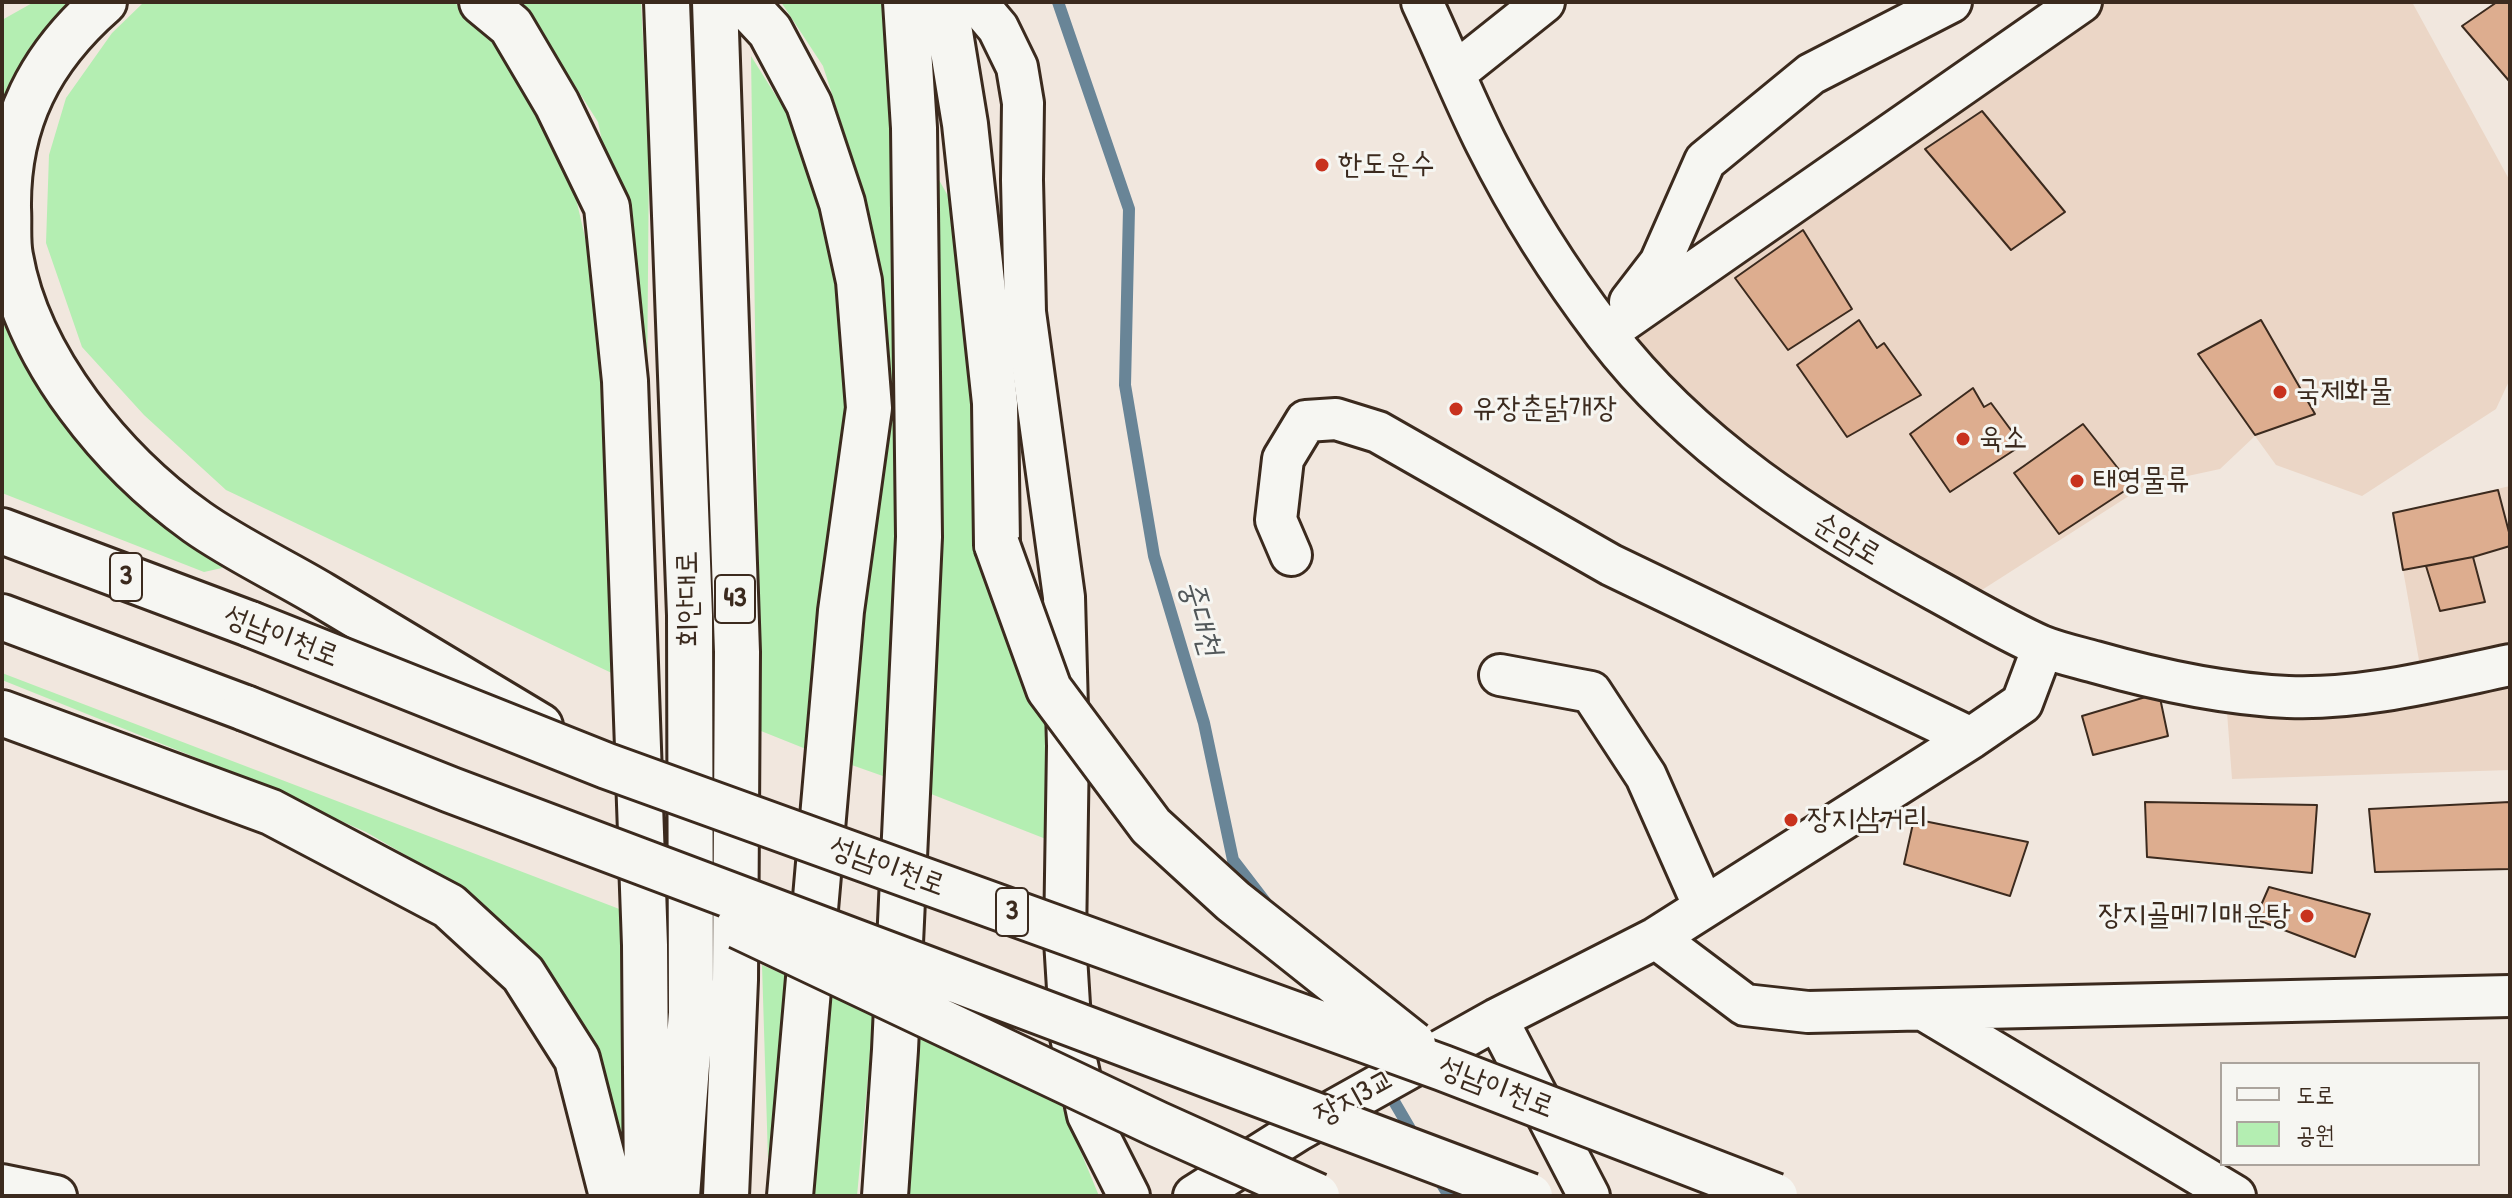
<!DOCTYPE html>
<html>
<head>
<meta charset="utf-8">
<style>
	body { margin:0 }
	#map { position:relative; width:2512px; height:1198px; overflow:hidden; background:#f1e7de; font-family:"Patrick Hand","Poor Story",sans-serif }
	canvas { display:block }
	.frame { position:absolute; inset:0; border:4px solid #3b2a1e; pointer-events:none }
	.legend { position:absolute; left:2220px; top:1062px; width:260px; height:104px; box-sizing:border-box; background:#f6f6f2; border:2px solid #aba49d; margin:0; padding:10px 14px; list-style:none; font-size:24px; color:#3b2a1e }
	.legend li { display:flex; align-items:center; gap:16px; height:40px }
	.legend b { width:40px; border:2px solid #aba49d }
</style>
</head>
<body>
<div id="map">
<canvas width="2512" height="1198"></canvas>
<div class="frame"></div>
<ul class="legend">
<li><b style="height:10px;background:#f6f6f2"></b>도로</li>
<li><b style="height:22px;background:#b4eeb2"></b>공원</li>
</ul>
</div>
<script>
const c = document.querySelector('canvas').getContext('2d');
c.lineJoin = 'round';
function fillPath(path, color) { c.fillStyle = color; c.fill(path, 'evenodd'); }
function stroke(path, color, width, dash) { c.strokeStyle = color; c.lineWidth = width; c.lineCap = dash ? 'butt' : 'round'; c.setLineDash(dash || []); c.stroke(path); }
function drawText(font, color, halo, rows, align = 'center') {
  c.font = font + ' "Patrick Hand","Poor Story",sans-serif'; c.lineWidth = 6; c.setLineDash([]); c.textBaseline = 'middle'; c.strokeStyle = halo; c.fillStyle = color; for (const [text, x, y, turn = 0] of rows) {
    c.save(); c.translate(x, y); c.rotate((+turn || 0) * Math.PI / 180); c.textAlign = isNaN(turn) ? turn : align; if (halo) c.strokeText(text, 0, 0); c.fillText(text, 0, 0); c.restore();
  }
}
fillPath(new Path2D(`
	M 2081,2 L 2412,2 L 2510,181 L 2510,379 L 2496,409 L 2362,496 L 2276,465 L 2255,436 L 2220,469 L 2146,485 L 1960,604 L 1878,559 L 1606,333 Z
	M 2510,486 L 2510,770 L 2232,779 L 2227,712 L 2291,697 L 2423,683 L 2393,513 Z`), '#ebd6c6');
fillPath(new Path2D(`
	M 34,2 L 91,2 L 2,137 L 2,20 Z
	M 144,2 L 454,2 L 483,29 L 545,123 L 574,190 L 601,306 L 618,676 L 226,490 L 144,415 L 82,347 L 46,243 L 49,155 L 66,98 L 112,33 Z
	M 522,2 L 641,2 L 649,153 L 647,391 L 630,271 L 598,122 Z
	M 781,2 L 887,2 L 899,262 L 897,781 L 846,763 L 879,302 L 868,206 L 823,66 Z
	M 751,56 L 798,131 L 820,204 L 848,322 L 849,385 L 816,753 L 761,731 Z
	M 939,180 L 948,196 L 974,375 L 1059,707 L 1051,841 L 926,792 Z
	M 2,268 L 18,335 L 224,553 L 222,568 L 204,572 L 2,493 Z
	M 2,673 L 622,910 L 626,1141 L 480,911 L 414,860 L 366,832 L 202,760 L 2,680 Z
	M 762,965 L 792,978 L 776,1138 L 768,1159 Z
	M 824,992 L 874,1012 L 857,1196 L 808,1196 Z
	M 912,1027 L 1056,1092 L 1099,1196 L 906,1196 Z`), '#b4eeb2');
stroke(new Path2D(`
	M 1058,2 L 1129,209 L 1125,385 L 1154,556 L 1204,723 L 1233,860 L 1266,903
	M 1385,1086 L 1416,1139
	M 1437,1176 L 1449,1196`), '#698597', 12);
const building = new Path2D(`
	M 2497,2 L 2510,2 L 2510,82 L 2462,26 Z
	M 1982,111 L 2065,212 L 2011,250 L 1925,149 Z
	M 1803,230 L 1852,309 L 1788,350 L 1735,278 Z
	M 1859,320 L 1877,348 L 1884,343 L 1921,395 L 1847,437 L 1797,365 Z
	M 2261,320 L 2315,414 L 2255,435 L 2198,354 Z
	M 1973,388 L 1984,407 L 1991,403 L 2022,445 L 1950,492 L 1910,434 Z
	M 2083,424 L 2132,486 L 2059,534 L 2014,473 Z
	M 2498,490 L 2510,536 L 2510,546 L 2473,557 L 2403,570 L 2393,513 Z
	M 2473,557 L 2485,602 L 2440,611 L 2426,566 Z
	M 2159,693 L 2168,736 L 2093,755 L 2082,716 Z
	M 2145,802 L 2317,805 L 2312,873 L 2147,857 Z
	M 2510,802 L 2510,869 L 2375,872 L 2369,809 Z
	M 1914,819 L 2028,842 L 2010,896 L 1904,864 Z
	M 2269,887 L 2370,914 L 2355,957 L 2255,919 Z`);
fillPath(building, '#ddad8f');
stroke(building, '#3b2a1e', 2);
const minor = new Path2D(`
	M 976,2 L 998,28 L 1017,67 L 1023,103 L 1022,180 L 1025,312 L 1064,597 L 1068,746 L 1065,940 L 1071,1037 L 1088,1115 L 1129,1196
	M 1422,2 C 1444,49 1463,97 1486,143 C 1519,209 1560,274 1605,333 C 1692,447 1812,523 1935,590 C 1970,609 2005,630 2041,646 C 2058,653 2077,657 2095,662 C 2158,680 2222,694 2288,697 C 2362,700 2438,680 2510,665
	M 1455,73 L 1544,2
	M 1630,302 L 1660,263 L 1705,161 L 1811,74 L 1951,2
	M 1606,333 L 2081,2
	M 1291,555 L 1276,520 L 1283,459 L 1306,421 L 1336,419 L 1378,432 L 1611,565 L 1971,738
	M 1500,675 L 1591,692 L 1646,776 L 1704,907
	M 1656,938 L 1745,1005 L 1808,1012 L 2510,996
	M 1924,1010 L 2235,1196
	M 1497,1019 L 1589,1196
	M 2,1185 L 56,1196
	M 1194,1196 L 1297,1131 L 1497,1019 L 1656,938 L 1971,738 L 2022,703 L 2043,647`);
const highway = new Path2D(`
	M 104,2 C 40,58 7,122 8,208 C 9,223 7,241 10,256 C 28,360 113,462 197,522 C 235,549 282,571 322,595 C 395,639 468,682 540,726
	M 482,2 L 511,26 L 557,104 L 607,207 L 625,381 L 645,945 L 647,1196
	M 667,2 L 690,615 L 691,1013 L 677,1196
	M 715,2 L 737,652 L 735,980 L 726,1196
	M 743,2 L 770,31 L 809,104 L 842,203 L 859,281 L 869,408 L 841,611 L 790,1196
	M 945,2 L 965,124 L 995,403 L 997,545
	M 2,531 L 250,624
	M 2,617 L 245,708
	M 2,713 L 271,812 L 449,906 L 523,974 L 577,1059 L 612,1196
	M 885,1196 L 895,1050 L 919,537 L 914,128 L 906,2`);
stroke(minor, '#3b2a1e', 46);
stroke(highway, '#3b2a1e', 50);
stroke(minor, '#f6f6f2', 40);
stroke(highway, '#f6f6f2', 44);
const highwayBridge = new Path2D(`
	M 997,545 L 1049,689 L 1151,826 L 1233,901 L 1413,1044
	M 250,624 L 607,766 L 1443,1068 L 1775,1196
	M 245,708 L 451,790 L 1530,1196
	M 739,926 L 1157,1124 L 1317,1196`);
stroke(highwayBridge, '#3b2a1e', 50, []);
stroke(highwayBridge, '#f6f6f2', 44);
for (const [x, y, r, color] of [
	[1322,165,8,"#c8321e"],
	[2280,392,8,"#c8321e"],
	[1456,409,8,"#c8321e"],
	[1963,439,8,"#c8321e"],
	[2077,481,8,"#c8321e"],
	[1791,820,8,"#c8321e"],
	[2307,916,8,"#c8321e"]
]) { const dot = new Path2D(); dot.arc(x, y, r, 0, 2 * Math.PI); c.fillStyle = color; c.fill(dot); stroke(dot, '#f6f6f2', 3); }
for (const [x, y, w] of [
	[126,577,32],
	[735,599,40],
	[1012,912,32]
]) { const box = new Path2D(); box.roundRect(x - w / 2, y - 24, w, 48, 6); c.fillStyle = '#f6f6f2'; c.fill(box); stroke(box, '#3b2a1e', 2); }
drawText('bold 28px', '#3b2a1e', null, [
	["3",126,577],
	["43",735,599],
	["3",1012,912]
]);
drawText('30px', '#3b2a1e', '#f6f6f2', [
	["한도운수",1338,165],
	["국제화물",2296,392],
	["유장춘닭개장",1472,409],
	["육소",1979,439],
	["태영물류",2093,481],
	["장지삼거리",1807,820],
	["장지골메기매운탕",2291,916,"right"]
], 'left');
drawText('30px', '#3b2a1e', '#f6f6f2', [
	["순암로",1847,540,31],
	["회안대로",689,599,-91],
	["성남이천로",281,637,21],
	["성남이천로",887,867,20],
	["성남이천로",1496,1088,21],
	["장지3교",1355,1098,-29]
]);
drawText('italic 32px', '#52585a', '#f6f6f2', [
	["중대천",1200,618,73]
]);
</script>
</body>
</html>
